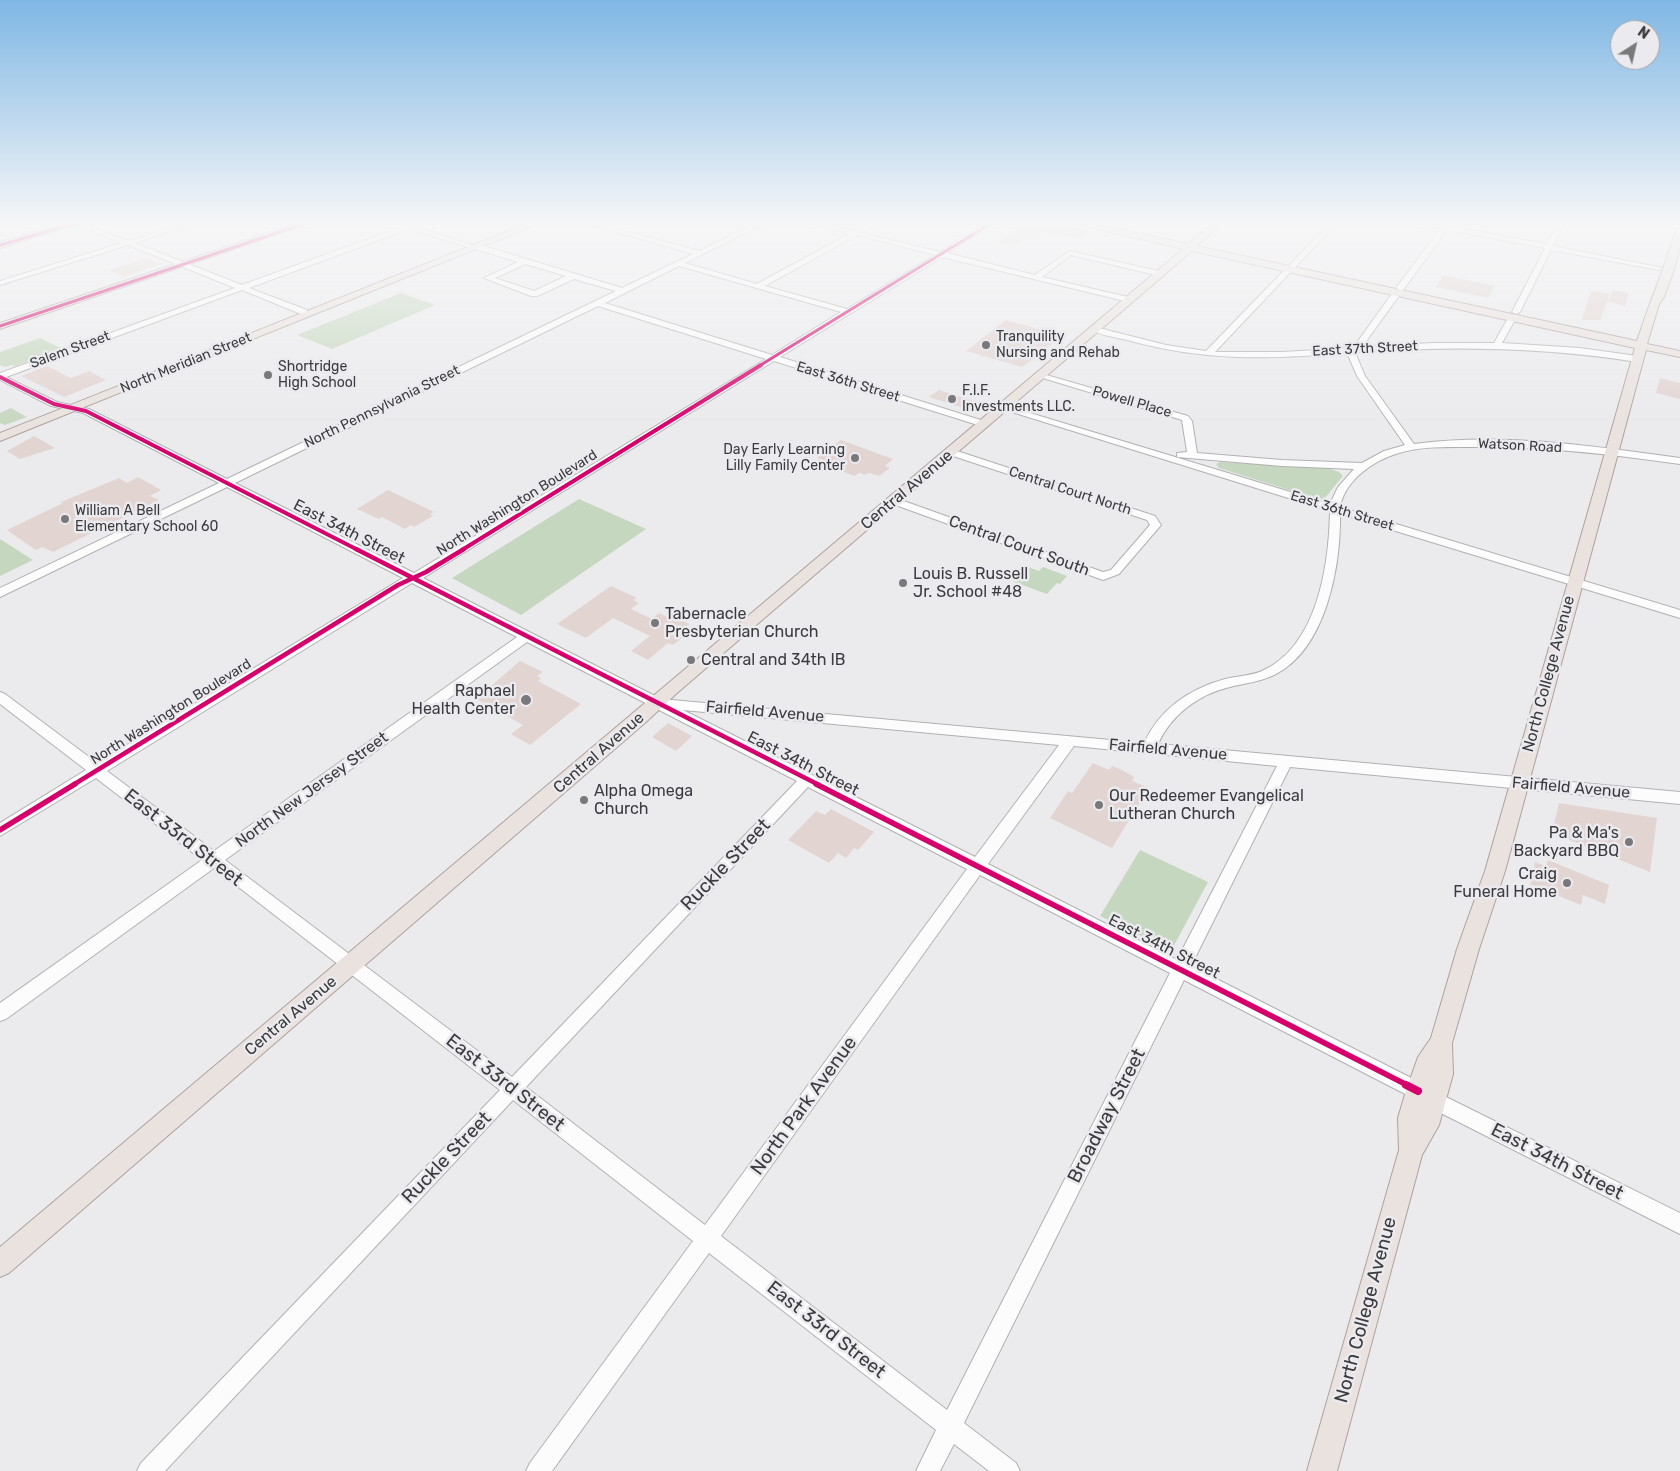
<!DOCTYPE html>
<html>
<head>
<meta charset="utf-8">
<style>
	body { margin:0 }
	#map { position:relative; width:1680px; height:1471px; overflow:hidden; background:#ebebee; font-family:Rubik,sans-serif }
	canvas { display:block }
	.north { position:absolute; left:1610px; top:20px; width:50px; height:50px; box-sizing:border-box; background:#eaeaef; border:1px solid #a4a4a8; border-radius:50%; rotate:35deg; font-size:14px; font-weight:700; line-height:20px; text-align:center; color:#3c3c3e }
	.north::after { content:''; display:block; margin:auto; width:18px; height:22px; background:#79797c; clip-path:polygon(50% 0,100% 100%,50% 72%,0 100%) }
</style>
</head>
<body>
<div id="map">
<canvas width="1680" height="1471"></canvas>
<div class="north">N</div>
</div>
<script>
const c = document.querySelector('canvas').getContext('2d');
c.lineJoin = 'round';
function fillPath(path, color) { c.fillStyle = color; c.fill(path, 'evenodd'); }
function stroke(path, color, width, dash) { c.strokeStyle = color; c.lineWidth = width; c.lineCap = dash ? 'butt' : 'round'; c.setLineDash(dash || []); c.stroke(path); }
function drawText(font, color, halo, rows, align = 'center') {
  c.font = font + ' Rubik,sans-serif'; c.lineWidth = 5; c.setLineDash([]); c.textBaseline = 'middle'; c.strokeStyle = halo; c.fillStyle = color; for (const [text, x, y, turn = 0] of rows) {
    c.save(); c.translate(x, y); c.rotate((+turn || 0) * Math.PI / 180); c.textAlign = isNaN(turn) ? turn : align; if (halo) c.strokeText(text, 0, 0); c.fillText(text, 0, 0); c.restore();
  }
}
fillPath(new Path2D(`
	M 401,293 L 435,305 L 332,349 L 297,335 Z
	M 40,338 L 63,349 L 15,366 L 12,365 L 5,367 L 0,365 L 0,352 Z
	M 11,408 L 27,417 L 5,425 L 0,423 L 0,413 Z
	M 1220,462 L 1328,468 L 1339,472 L 1343,476 L 1324,499 L 1315,498 L 1219,468 L 1216,464 Z
	M 579,499 L 646,529 L 521,615 L 452,578 Z
	M 0,539 L 33,560 L 0,576 Z
	M 1028,567 L 1039,571 L 1043,567 L 1067,576 L 1060,584 L 1057,583 L 1047,594 L 1014,582 Z
	M 1140,850 L 1208,882 L 1171,951 L 1100,916 Z`), '#c6d7bf');
fillPath(new Path2D(`
	M 1031,222 L 1044,222 L 1090,231 L 1079,239 L 1045,232 L 1034,240 L 1026,238 L 1012,247 L 997,243 Z
	M 146,258 L 161,264 L 124,277 L 109,270 Z
	M 1443,275 L 1476,282 L 1495,286 L 1488,298 L 1436,287 Z
	M 1613,290 L 1629,293 L 1625,306 L 1608,302 Z
	M 1591,291 L 1610,294 L 1600,320 L 1582,320 Z
	M 1006,320 L 1061,335 L 1044,351 L 1022,367 L 966,351 Z
	M 47,366 L 71,378 L 89,371 L 106,380 L 64,397 L 21,376 Z
	M 1660,378 L 1680,383 L 1680,399 L 1656,393 Z
	M 939,390 L 974,401 L 964,408 L 929,397 Z
	M 34,436 L 55,448 L 20,459 L 7,451 Z
	M 841,440 L 893,459 L 885,466 L 890,468 L 879,476 L 869,473 L 865,475 L 859,473 L 854,476 L 842,471 L 846,468 L 817,458 Z
	M 138,477 L 161,490 L 150,496 L 159,500 L 53,552 L 42,547 L 36,550 L 7,530 L 63,503 L 61,502 L 119,478 L 127,483 Z
	M 388,490 L 434,512 L 430,514 L 433,516 L 414,527 L 411,525 L 405,529 L 382,517 L 379,519 L 357,509 Z
	M 611,586 L 637,598 L 633,600 L 639,603 L 631,609 L 652,619 L 659,613 L 673,620 L 676,618 L 689,624 L 687,626 L 693,629 L 673,645 L 668,643 L 648,660 L 631,651 L 650,636 L 613,618 L 586,638 L 557,624 Z
	M 520,661 L 543,672 L 537,676 L 541,678 L 538,681 L 581,704 L 530,745 L 511,734 L 523,725 L 473,697 L 488,685 L 492,685 Z
	M 668,723 L 692,736 L 676,751 L 652,737 Z
	M 1093,763 L 1109,770 L 1112,766 L 1122,770 L 1134,777 L 1132,781 L 1149,788 L 1112,848 L 1050,818 L 1068,791 L 1072,793 Z
	M 1559,803 L 1657,818 L 1650,872 L 1552,833 Z
	M 831,809 L 874,832 L 858,850 L 854,848 L 846,858 L 838,853 L 829,863 L 788,840 L 816,811 L 825,815 Z
	M 1548,860 L 1609,885 L 1605,904 L 1583,895 L 1581,905 L 1530,884 L 1535,862 L 1546,866 Z`), '#e2d4d1');
const minor = new Path2D(`
	M 72,222 C 90,222 119,241 130,240 C 153,236 174,222 197,222 L 135,243 L 242,285 L 415,222 L 425,222 L 416,227 L 474,246 L 480,245 L 622,288 L 693,254 L 582,222 L 593,222 L 699,251 L 759,222 L 768,222 L 685,263 L 757,284 L 849,234 L 807,222 L 819,222 L 855,231 L 871,222 L 879,222 L 862,233 L 940,252 L 988,222 L 996,222 L 947,253 L 1035,275 L 1070,251 L 1163,272 L 1163,276 L 1160,276 L 1071,255 L 1042,277 L 1132,298 L 1132,302 L 1129,302 L 942,257 L 780,357 L 987,422 L 987,426 L 981,426 L 774,361 L 423,578 L 661,699 L 1144,743 C 1160,709 1189,689 1225,679 C 1237,676 1250,676 1262,671 C 1318,646 1329,564 1330,511 L 999,408 L 1004,405 L 1007,406 L 1330,504 L 1338,487 L 1354,469 L 1282,466 L 1177,457 L 1177,453 L 1187,452 L 1182,420 L 1036,376 L 1037,374 L 1043,374 L 1188,416 L 1192,421 L 1197,453 L 1282,460 L 1362,463 L 1384,451 L 1405,445 L 1357,376 L 1348,355 L 1349,353 C 1269,359 1206,362 1127,340 C 1116,337 1100,336 1091,329 L 1095,327 L 1166,345 L 1206,351 L 1331,222 L 1338,222 L 1215,352 L 1282,352 L 1353,348 L 1394,291 L 1397,291 L 1401,293 L 1362,347 L 1432,343 L 1494,343 L 1508,318 L 1512,316 L 1516,318 L 1502,343 L 1580,348 L 1637,356 L 1641,359 L 1637,362 C 1544,347 1452,346 1358,352 L 1356,355 L 1365,376 L 1414,444 C 1501,432 1593,446 1680,458 L 1680,464 C 1611,454 1541,446 1471,447 C 1448,447 1422,446 1399,453 C 1374,460 1345,480 1340,507 L 1680,610 L 1680,618 L 1340,514 C 1341,566 1326,650 1274,675 C 1260,682 1245,683 1230,687 C 1199,694 1171,715 1158,744 L 1680,792 L 1680,804 L 1290,767 L 1191,966 L 1425,1085 L 1427,1091 L 1425,1097 L 1418,1100 L 1411,1097 L 1184,980 L 964,1423 L 1016,1463 L 1020,1471 L 989,1471 L 954,1444 L 940,1471 L 916,1471 L 936,1430 L 709,1253 L 552,1471 L 526,1471 L 530,1463 L 693,1241 L 513,1100 L 165,1471 L 137,1471 L 141,1463 L 500,1090 L 214,868 L 6,1019 L 0,1021 L 0,1003 L 202,860 L 96,778 L 0,836 L 0,823 L 86,770 L 0,704 L 0,692 L 5,694 L 97,763 L 403,578 L 227,487 L 0,597 L 0,588 L 219,483 L 83,413 L 51,406 L 0,380 L 0,373 L 235,288 L 128,245 L 0,285 L 0,281 L 121,243 ZM 409,229 L 518,262 L 484,278 L 531,296 L 537,296 L 574,279 L 616,291 L 227,479 L 89,409 L 57,402 L 6,377 L 242,290 L 301,314 L 307,314 L 307,310 L 249,288 ZM 857,235 L 935,255 L 847,309 L 765,286 ZM 525,264 L 566,276 L 534,291 L 495,278 ZM 679,266 L 841,312 L 772,355 L 605,303 ZM 598,306 L 766,359 L 414,573 L 235,483 ZM 412,583 L 517,637 L 214,851 L 107,771 ZM 527,642 L 797,781 L 512,1077 L 225,860 ZM 683,710 L 1059,745 L 975,857 ZM 1074,746 L 1277,766 L 1177,960 L 988,864 ZM 808,787 L 967,869 L 705,1225 L 526,1087 ZM 980,875 L 1170,973 L 947,1410 L 721,1236 Z
	M 1102,222 L 1110,222 L 1104,226 L 1101,224 Z
	M 1415,222 L 1443,225 L 1445,222 L 1452,222 L 1450,226 L 1547,244 L 1559,222 L 1565,222 L 1553,246 L 1663,268 L 1659,270 L 1551,250 L 1520,312 L 1516,314 L 1512,312 L 1545,248 L 1447,230 L 1403,290 L 1400,290 L 1396,288 L 1441,228 Z
	M 951,449 L 1155,516 L 1161,525 L 1119,574 L 1103,580 L 890,503 L 889,501 L 890,499 L 898,499 L 1103,572 L 1111,570 L 1150,525 L 1147,520 L 947,454 L 946,452 Z
	M 1434,1091 L 1680,1213 L 1680,1234 L 1427,1106 L 1425,1100 L 1427,1094 Z`);
const major = new Path2D(`
	M 69,222 L 83,222 L 0,248 L 0,242 Z
	M 300,222 L 313,222 L 0,329 L 0,323 Z
	M 531,222 L 543,222 L 0,441 L 0,433 Z
	M 1068,222 L 1085,222 L 1188,244 L 1215,222 L 1224,222 L 1197,246 L 1637,341 C 1649,304 1664,269 1676,231 L 1680,228 L 1680,247 L 1674,270 L 1664,297 L 1659,304 L 1647,344 L 1680,351 L 1680,357 L 1646,350 L 1505,871 L 1479,949 L 1452,1043 L 1453,1074 L 1439,1125 L 1422,1155 L 1337,1471 L 1307,1471 L 1399,1150 L 1398,1118 L 1406,1091 L 1418,1057 L 1431,1038 L 1457,949 L 1485,871 L 1635,348 L 1192,251 L 677,693 L 646,722 L 9,1273 L 0,1277 L 0,1247 L 1183,249 Z`);
stroke(minor, '#b1b1b3', 2);
stroke(major, '#aea19d', 2);
fillPath(minor, '#fcfcfc');
fillPath(major, '#e9e2de');
stroke(new Path2D(`
	M 0,245 L 79,222
	M 0,326 L 309,222
	M 759,366 L 993,222`), '#d6006c', 3);
stroke(new Path2D(`
	M 0,377 L 54,404 L 86,411 L 358,550
	M 462,550 L 761,365`), '#d6006c', 4);
stroke(new Path2D(`
	M 356,549 L 819,785
	M 73,785 L 398,585 L 426,572 L 464,549`), '#d6006c', 4.5);
stroke(new Path2D(`
	M 816,784 L 1409,1086
	M 0,830 L 75,784`), '#d6006c', 5.5);
stroke(new Path2D(`
	M 1406,1085 L 1418,1091`), '#d6006c', 8);
const sky = c.createLinearGradient(0, 0, 0, 428);
sky.addColorStop(0, '#7fb7e4');
sky.addColorStop(0.52, '#f6f6f7');
sky.addColorStop(1, '#f6f6f700');
c.fillStyle = sky;
c.fillRect(0, 0, 1680, 428);
for (const [x, y, r, color] of [
	[986,345,5,"#79797c"],
	[268,375,5,"#79797c"],
	[952,399,5,"#79797c"],
	[855,458,5,"#79797c"],
	[65,519,5,"#79797c"],
	[903,583,5,"#79797c"],
	[655,623,5,"#79797c"],
	[691,660,5,"#79797c"],
	[526,700,6,"#79797c"],
	[584,800,5,"#79797c"],
	[1099,805,5,"#79797c"],
	[1629,842,5,"#79797c"],
	[1567,883,5,"#79797c"]
]) { const dot = new Path2D(); dot.arc(x, y, r, 0, 2 * Math.PI); c.fillStyle = color; c.fill(dot); stroke(dot, '#eaeaef', 2); }
drawText('14px', '#3c3c3e', '#eaeaef', [
	["Tranquility",996,337],
	["Nursing and Rehab",996,353],
	["Shortridge",278,367],
	["High School",278,383],
	["F.I.F.",962,391],
	["Investments LLC.",962,407],
	["Day Early Learning",845,450,"right"],
	["Lilly Family Center",845,466,"right"],
	["William A Bell",75,511],
	["Elementary School 60",75,527]
], 'left');
drawText('14px', '#3c3c3e', '#eaeaef', [
	["East 37th Street",1365,349,-3],
	["Salem Street",70,350,-20],
	["North Meridian Street",186,363,-22],
	["East 36th Street",848,382,17],
	["Powell Place",1132,402,16],
	["North Pennsylvania Street",382,407,-26],
	["Watson Road",1520,446,3],
	["Central Court North",1070,491,18],
	["North Washington Boulevard",517,503,-32],
	["East 36th Street",1342,511,17],
	["North Washington Boulevard",171,712,-32]
]);
drawText('16px', '#3c3c3e', '#eaeaef', [
	["Central Avenue",907,490,-40],
	["East 34th Street",349,532,27],
	["Central Court South",1019,546,20],
	["North College Avenue",1549,674,-75],
	["Fairfield Avenue",765,712,5],
	["Fairfield Avenue",1168,750,5],
	["Central Avenue",599,753,-41],
	["East 34th Street",803,764,27],
	["Fairfield Avenue",1571,788,5],
	["North New Jersey Street",312,790,-36],
	["East 34th Street",1164,947,27],
	["Central Avenue",291,1016,-40]
]);
drawText('16px', '#3c3c3e', '#eaeaef', [
	["Louis B. Russell",913,574],
	["Jr. School #48",913,592],
	["Tabernacle",665,614],
	["Presbyterian Church",665,632],
	["Central and 34th IB",701,660],
	["Raphael",515,691,"right"],
	["Health Center",515,709,"right"],
	["Alpha Omega",594,791],
	["Church",594,809],
	["Our Redeemer Evangelical",1109,796],
	["Lutheran Church",1109,814],
	["Pa & Ma's",1619,833,"right"],
	["Backyard BBQ",1619,851,"right"],
	["Craig",1557,874,"right"],
	["Funeral Home",1557,892,"right"]
], 'left');
drawText('19px', '#3c3c3e', '#eaeaef', [
	["East 33rd Street",183,838,38],
	["Ruckle Street",726,865,-46],
	["East 33rd Street",505,1083,38],
	["North Park Avenue",804,1106,-54],
	["Broadway Street",1107,1116,-63],
	["Ruckle Street",447,1158,-46],
	["East 34th Street",1557,1162,27],
	["North College Avenue",1366,1310,-75],
	["East 33rd Street",826,1330,38]
]);
</script>
</body>
</html>
